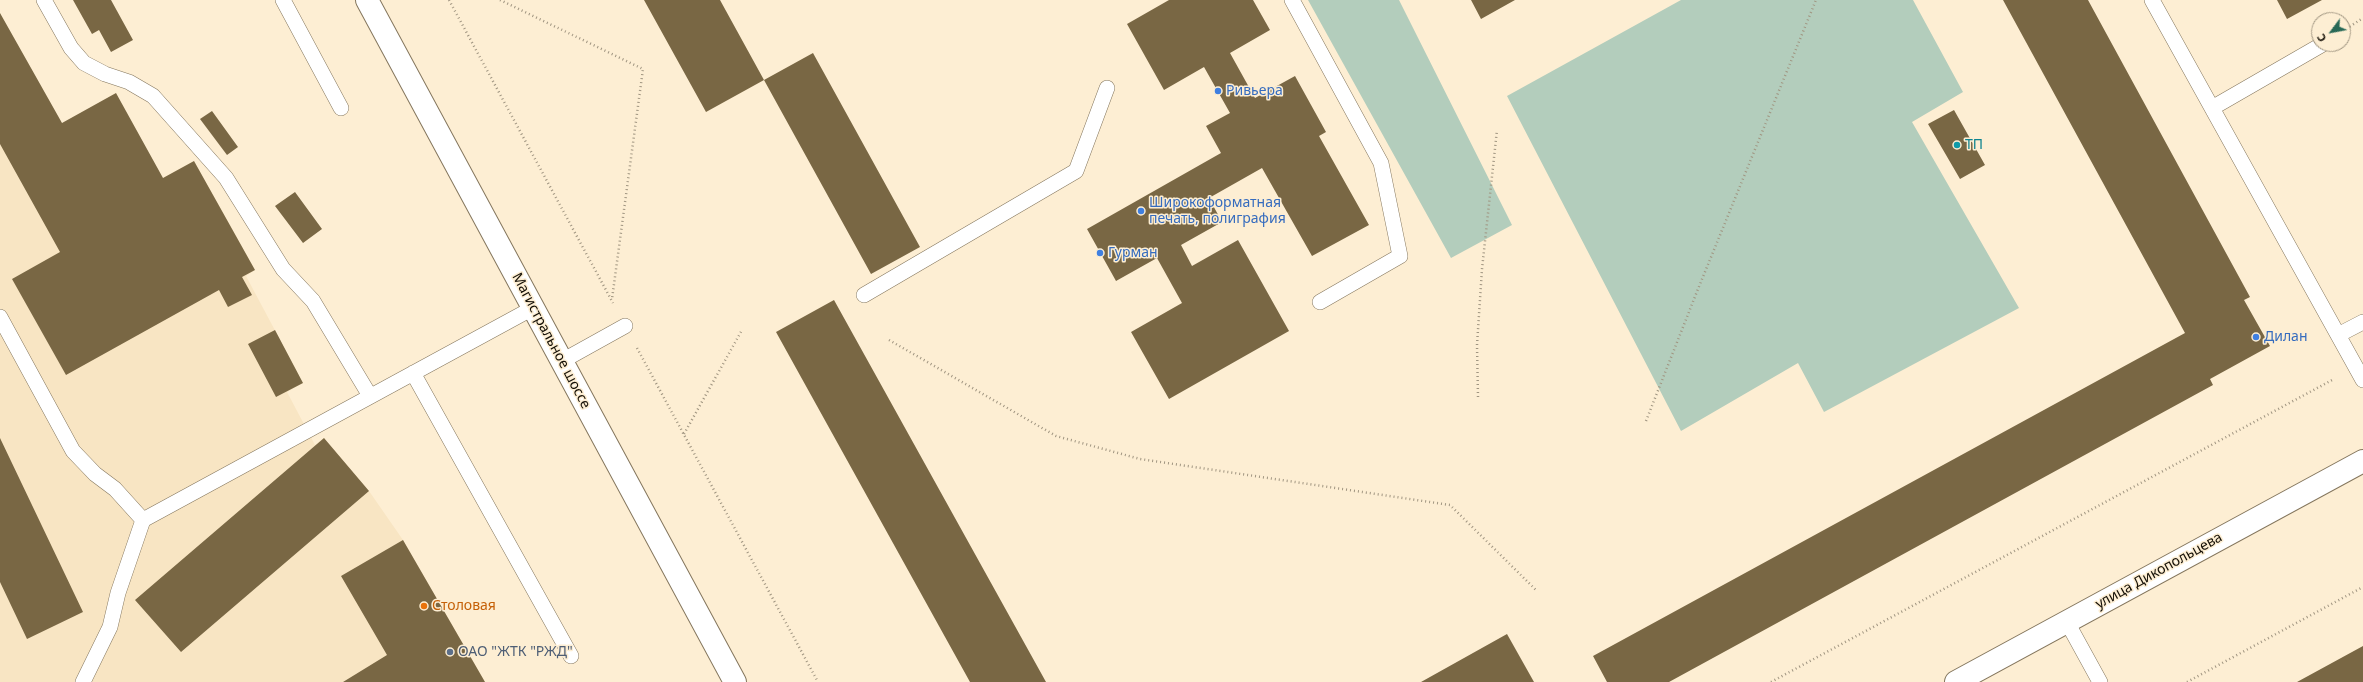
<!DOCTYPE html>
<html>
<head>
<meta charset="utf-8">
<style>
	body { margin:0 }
	#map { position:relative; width:2363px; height:682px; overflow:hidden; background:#fdeed3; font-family:"Noto Sans",sans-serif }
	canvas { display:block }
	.north { position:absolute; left:2311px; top:12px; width:40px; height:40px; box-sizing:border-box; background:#fdeed3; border:1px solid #a09581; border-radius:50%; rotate:238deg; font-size:11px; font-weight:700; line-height:16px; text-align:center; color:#140f06 }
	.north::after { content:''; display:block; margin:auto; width:14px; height:18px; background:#276856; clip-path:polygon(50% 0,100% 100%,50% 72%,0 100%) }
</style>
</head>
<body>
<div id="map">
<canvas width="2363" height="682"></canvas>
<div class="north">С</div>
</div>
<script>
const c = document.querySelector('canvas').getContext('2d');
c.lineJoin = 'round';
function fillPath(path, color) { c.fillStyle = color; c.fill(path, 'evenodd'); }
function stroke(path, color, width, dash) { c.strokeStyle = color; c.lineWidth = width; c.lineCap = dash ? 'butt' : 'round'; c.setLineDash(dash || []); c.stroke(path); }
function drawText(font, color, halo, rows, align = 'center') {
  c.font = font + ' "Noto Sans",sans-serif'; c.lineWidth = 3; c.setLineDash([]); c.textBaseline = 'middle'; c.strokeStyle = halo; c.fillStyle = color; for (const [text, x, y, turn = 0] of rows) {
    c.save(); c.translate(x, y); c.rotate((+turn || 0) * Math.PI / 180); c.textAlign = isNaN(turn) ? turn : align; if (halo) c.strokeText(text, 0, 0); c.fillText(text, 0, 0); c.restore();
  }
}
fillPath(new Path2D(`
	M 0,144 L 163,178 L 194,161 L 255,270 L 246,276 L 303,383 L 287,392 L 315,445 L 324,438 L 369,491 L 403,540 L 485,682 L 0,682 Z`), '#f8e5c3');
fillPath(new Path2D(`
	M 1308,0 L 1399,0 L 1512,225 L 1451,258 Z
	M 1681,0 L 1913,0 L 1963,92 L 1912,122 L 2019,308 L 1824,412 L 1798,363 L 1681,431 L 1507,96 Z`), '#b3cdbc');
fillPath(new Path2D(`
	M 73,0 L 111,0 L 133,40 L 111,52 L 99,30 L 92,34 Z
	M 644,0 L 720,0 L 764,80 L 813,53 L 920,247 L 871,274 L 764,80 L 706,112 Z
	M 1169,0 L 1253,0 L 1270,30 L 1230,53 L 1255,98 L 1295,76 L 1326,132 L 1319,136 L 1369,225 L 1312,256 L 1262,168 L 1209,198 L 1222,222 L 1181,245 L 1192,266 L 1238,240 L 1289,331 L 1169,399 L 1131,332 L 1182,303 L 1157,258 L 1116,281 L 1087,229 L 1221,153 L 1206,126 L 1230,113 L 1204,67 L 1164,90 L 1127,24 Z
	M 1471,0 L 1515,0 L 1481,19 Z
	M 2003,0 L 2088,0 L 2250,297 L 2244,300 L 2270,346 L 2210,379 L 2213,385 L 1669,682 L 1607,682 L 1593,656 L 2185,333 Z
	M 2277,0 L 2322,0 L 2287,19 Z
	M 0,13 L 62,123 L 116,93 L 163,178 L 194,161 L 255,270 L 242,277 L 252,295 L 228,307 L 219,290 L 66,375 L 12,279 L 60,252 L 0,144 Z
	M 1954,110 L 1985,165 L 1960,179 L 1928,124 Z
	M 212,111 L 238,147 L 227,155 L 200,119 Z
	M 295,192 L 322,229 L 303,243 L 275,206 Z
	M 834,300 L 1046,682 L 970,682 L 776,332 Z
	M 275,330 L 303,383 L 276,397 L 248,344 Z
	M 0,438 L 83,612 L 27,639 L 0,582 Z
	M 324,438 L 369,491 L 181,652 L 135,600 Z
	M 403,540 L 485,682 L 343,682 L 387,655 L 341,576 Z
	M 1507,634 L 1534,682 L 1421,682 Z
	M 2363,646 L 2363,682 L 2297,682 Z`), '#796744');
const lane = new Path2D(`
	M 44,0 L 71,48 L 84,63 L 105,74 L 129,82 L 153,96 L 226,178 L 283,269 L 313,301 L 370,396
	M 283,0 L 341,108
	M 1292,0 L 1381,163 L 1400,256 L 1320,302
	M 2152,0 L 2363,380
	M 2212,108 L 2323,44
	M 864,295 L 1076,171 L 1107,88
	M 0,317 L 73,451 L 95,474 L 115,489 L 143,520
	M 2338,335 L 2363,322
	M 562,361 L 625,326
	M 413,373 L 571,656
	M 2067,622 L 2100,682
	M 83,682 L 110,627 L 118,593 L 143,520 L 533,308`);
const secondary = new Path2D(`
	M 367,0 L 735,682
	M 1956,682 L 2363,461`);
stroke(lane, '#84765d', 16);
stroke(secondary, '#84765d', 24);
stroke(new Path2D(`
	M 449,0 L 613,303
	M 500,0 L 643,69 L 612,299
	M 2343,31 L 2363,18
	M 889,340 L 1056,436 L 1140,459 L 1450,505 L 1537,591
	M 637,348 L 818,682
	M 1478,397 L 1477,345 L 1482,269 L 1497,130
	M 1646,421 L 1698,289 L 1816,0
	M 684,434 L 742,330
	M 1771,682 L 2334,379
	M 2187,682 L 2363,587`), '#a09581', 2.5, [1, 3]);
stroke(lane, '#fff', 15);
stroke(secondary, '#fff', 22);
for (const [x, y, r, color] of [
	[1218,91,4,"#3f7fe0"],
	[1957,145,4,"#0f9aa8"],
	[1141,211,4,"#3f7fe0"],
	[1100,253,4,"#3f7fe0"],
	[2256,337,4,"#3f7fe0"],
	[424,606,4,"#e8710a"],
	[450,652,4,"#5c6f8a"]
]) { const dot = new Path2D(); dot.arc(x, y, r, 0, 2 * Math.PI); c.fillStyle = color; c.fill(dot); stroke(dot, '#fdeed3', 1.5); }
drawText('14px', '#366cbe', '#fdeed3', [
	["Ривьера",1226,91],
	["Широкоформатная",1149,203],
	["печать, полиграфия",1149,219],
	["Гурман",1108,253],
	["Дилан",2264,337]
], 'left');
drawText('14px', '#0d838f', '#fdeed3', [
	["ТП",1965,145]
], 'left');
drawText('14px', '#140f06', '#fdeed3', [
	["Магистральное шоссе",551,341,62],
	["улица Дикопольцева",2159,571,-29]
]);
drawText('14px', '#c56008', '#fdeed3', [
	["Столовая",432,606]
], 'left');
drawText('14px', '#4e5e75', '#fdeed3', [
	["ОАО \"ЖТК \"РЖД\"",458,652]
], 'left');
</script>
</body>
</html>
